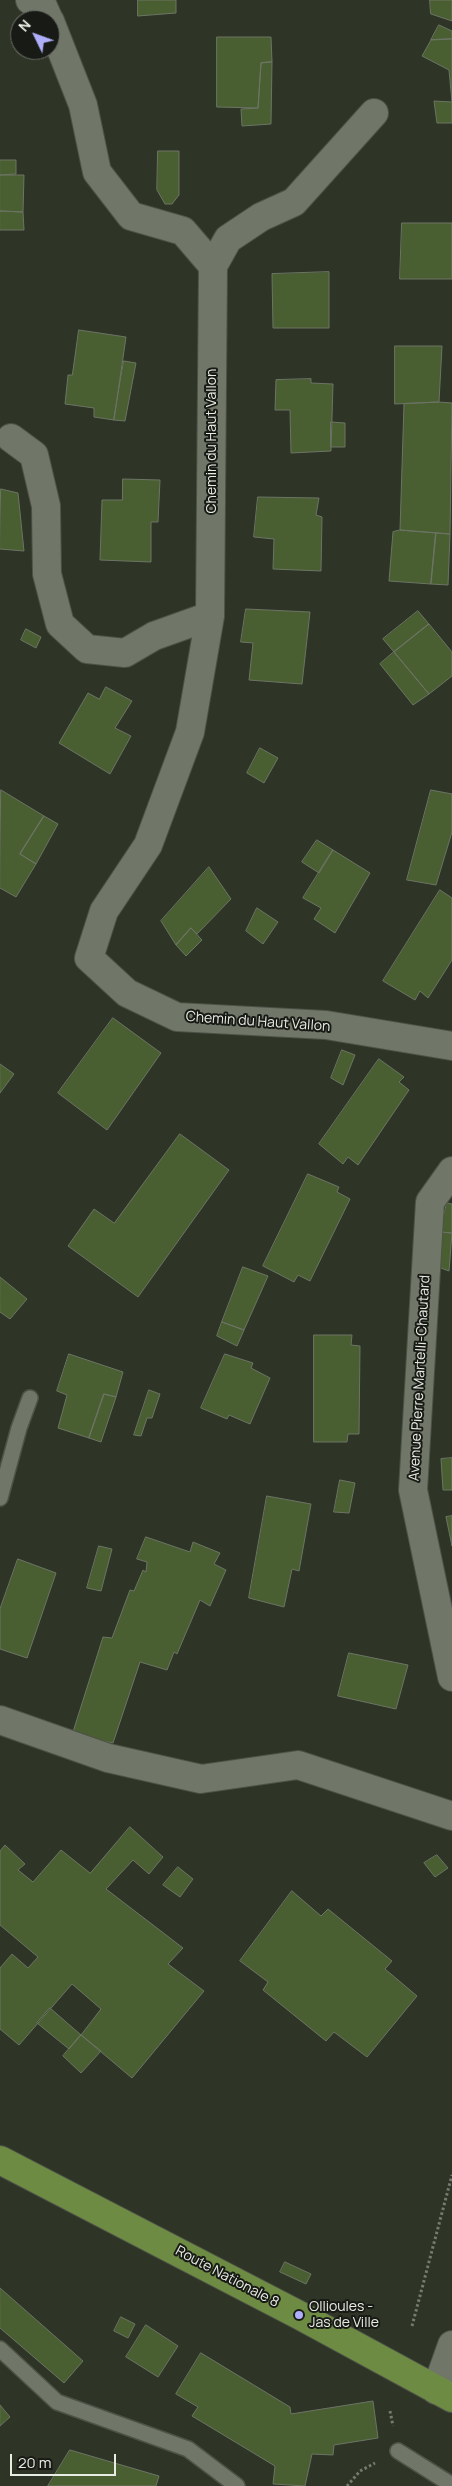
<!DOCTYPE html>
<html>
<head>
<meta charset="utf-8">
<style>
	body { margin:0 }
	#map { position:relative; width:452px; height:2486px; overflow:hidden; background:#2e3527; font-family:Manrope,sans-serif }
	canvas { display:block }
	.north { position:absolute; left:10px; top:10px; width:50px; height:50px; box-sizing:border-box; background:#181b15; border:1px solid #6b6f68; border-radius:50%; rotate:312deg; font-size:14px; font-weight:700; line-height:20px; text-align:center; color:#e8ede4 }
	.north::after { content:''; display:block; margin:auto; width:18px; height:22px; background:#afaefa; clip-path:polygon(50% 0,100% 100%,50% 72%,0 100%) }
	.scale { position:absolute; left:10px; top:2454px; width:106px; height:22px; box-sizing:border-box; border:2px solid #e8ede4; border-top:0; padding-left:6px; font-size:15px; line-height:18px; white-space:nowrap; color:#e8ede4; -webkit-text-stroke:4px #181b15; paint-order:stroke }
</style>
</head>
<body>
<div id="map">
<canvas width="452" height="2486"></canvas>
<div class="north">N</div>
<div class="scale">20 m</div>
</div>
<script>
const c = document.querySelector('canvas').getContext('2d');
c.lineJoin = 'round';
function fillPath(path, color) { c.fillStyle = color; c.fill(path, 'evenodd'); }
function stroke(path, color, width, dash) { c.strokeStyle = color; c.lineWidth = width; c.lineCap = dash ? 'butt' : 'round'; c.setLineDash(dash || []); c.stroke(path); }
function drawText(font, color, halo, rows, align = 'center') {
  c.font = font + ' Manrope,sans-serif'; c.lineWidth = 4; c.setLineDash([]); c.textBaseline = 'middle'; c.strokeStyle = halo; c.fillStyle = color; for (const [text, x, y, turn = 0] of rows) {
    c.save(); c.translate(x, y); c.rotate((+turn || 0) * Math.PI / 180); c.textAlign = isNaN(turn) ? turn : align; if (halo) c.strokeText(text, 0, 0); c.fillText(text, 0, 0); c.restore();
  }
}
const building = new Path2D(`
	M 138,0 L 176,0 L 176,13 L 138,16 Z
	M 430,0 L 452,0 L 452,21 L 431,14 Z
	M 439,25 L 452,31 L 452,39 L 431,40 Z
	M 217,37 L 271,37 L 272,62 L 261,63 L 258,108 L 217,107 Z
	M 452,39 L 452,123 L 437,123 L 434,101 L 452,102 L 449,70 L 422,56 L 431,40 Z
	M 272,62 L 271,124 L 242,126 L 241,109 L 258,108 L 261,63 Z
	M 158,151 L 179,151 L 179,195 L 172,204 L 165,204 L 157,190 Z
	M 0,160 L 16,160 L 16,174 L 0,175 Z
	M 0,175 L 24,175 L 23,212 L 0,211 Z
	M 0,211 L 23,212 L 24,230 L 0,230 Z
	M 402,223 L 452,223 L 452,279 L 400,279 Z
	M 329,272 L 329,328 L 273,328 L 272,274 Z
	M 79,330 L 126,337 L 114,420 L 94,417 L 94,408 L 65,404 L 68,375 L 72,375 Z
	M 395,346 L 442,346 L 439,402 L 395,404 Z
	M 124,361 L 136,363 L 125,421 L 114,420 Z
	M 311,379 L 311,383 L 333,384 L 331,451 L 291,453 L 290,410 L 275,410 L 276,380 Z
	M 439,402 L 452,403 L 450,534 L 400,530 L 404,404 Z
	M 331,422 L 345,423 L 345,447 L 331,447 Z
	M 123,479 L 160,480 L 158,522 L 151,522 L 151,562 L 100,560 L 102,500 L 122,500 Z
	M 1,489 L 18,493 L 24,551 L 0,549 Z
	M 258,497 L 319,498 L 316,515 L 322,517 L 321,571 L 273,569 L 274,539 L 254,537 Z
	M 400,530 L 436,533 L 431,584 L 389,581 L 393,532 Z
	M 436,533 L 450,534 L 448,585 L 431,584 Z
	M 246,609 L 310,612 L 302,684 L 249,680 L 253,643 L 241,642 Z
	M 418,611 L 429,624 L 394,652 L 383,639 Z
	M 429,624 L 452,652 L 452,676 L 429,694 L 394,652 Z
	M 26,629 L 41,637 L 36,648 L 21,640 Z
	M 394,652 L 429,694 L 413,705 L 380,664 Z
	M 106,687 L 132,701 L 115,728 L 131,736 L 110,774 L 59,743 L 88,693 L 99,699 Z
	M 260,748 L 278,758 L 264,783 L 247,773 Z
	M 1,790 L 44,816 L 20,854 L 36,864 L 16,897 L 0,888 Z
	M 431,790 L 452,794 L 452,832 L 436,885 L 407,880 Z
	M 44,816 L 58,824 L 36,864 L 20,854 Z
	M 317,840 L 333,850 L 319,873 L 302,862 Z
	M 333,850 L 370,873 L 335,933 L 314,919 L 321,908 L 303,898 Z
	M 209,867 L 231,899 L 197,934 L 191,928 L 176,945 L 161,921 Z
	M 440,890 L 452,898 L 452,960 L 428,998 L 420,991 L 415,1000 L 383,981 Z
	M 257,908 L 278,922 L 263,944 L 246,931 Z
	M 191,928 L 202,940 L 186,956 L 176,945 Z
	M 113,1018 L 161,1053 L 107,1130 L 58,1093 Z
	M 342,1050 L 355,1055 L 343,1085 L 331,1078 Z
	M 379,1059 L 404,1077 L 399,1082 L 409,1090 L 358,1165 L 348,1157 L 343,1164 L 319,1144 Z
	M 0,1064 L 14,1074 L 0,1093 Z
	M 180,1134 L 229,1170 L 138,1297 L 68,1246 L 94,1209 L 114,1223 Z
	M 308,1174 L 339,1187 L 337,1192 L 350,1199 L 310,1281 L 298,1275 L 294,1282 L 263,1266 Z
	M 447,1203 L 452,1204 L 452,1233 L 440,1232 Z
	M 440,1232 L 452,1233 L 449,1271 L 438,1267 Z
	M 243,1267 L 268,1276 L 244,1330 L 222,1322 Z
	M 0,1277 L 27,1299 L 10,1319 L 0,1312 Z
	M 222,1322 L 244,1330 L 237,1346 L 217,1336 Z
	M 314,1335 L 352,1335 L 351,1345 L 360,1346 L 359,1434 L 348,1434 L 347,1442 L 314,1442 Z
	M 69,1354 L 123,1372 L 116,1397 L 104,1394 L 89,1438 L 58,1428 L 67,1395 L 57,1391 Z
	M 225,1354 L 253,1363 L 251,1368 L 270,1378 L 250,1424 L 229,1415 L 227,1419 L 201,1408 Z
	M 149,1390 L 160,1394 L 152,1418 L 147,1418 L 141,1436 L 134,1435 Z
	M 104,1394 L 116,1397 L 101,1442 L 89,1438 Z
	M 452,1458 L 452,1490 L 443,1490 L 441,1459 Z
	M 340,1480 L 355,1483 L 349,1513 L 334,1512 Z
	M 267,1496 L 311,1504 L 299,1571 L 292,1569 L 284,1607 L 249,1598 Z
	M 452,1516 L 452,1546 L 446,1517 Z
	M 146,1537 L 190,1552 L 193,1542 L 220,1553 L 214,1564 L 226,1570 L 210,1606 L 200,1600 L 177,1654 L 174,1652 L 167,1670 L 140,1662 L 113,1743 L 72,1735 L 103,1637 L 112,1638 L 130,1590 L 134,1591 L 143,1570 L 146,1572 L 147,1562 L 137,1559 Z
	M 99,1546 L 112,1549 L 101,1591 L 87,1588 Z
	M 18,1559 L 56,1573 L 27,1658 L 0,1649 L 0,1609 Z
	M 349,1653 L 408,1665 L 396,1709 L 338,1696 Z
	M 130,1827 L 163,1857 L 149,1874 L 133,1860 L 106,1889 L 183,1948 L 168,1964 L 204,1991 L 132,2078 L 81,2035 L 101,2009 L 72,1984 L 19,2045 L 0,2029 L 0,1968 L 12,1954 L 28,1968 L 38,1957 L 0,1925 L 0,1851 L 5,1845 L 25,1864 L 18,1870 L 33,1882 L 61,1850 L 90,1873 Z
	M 437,1855 L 448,1868 L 435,1877 L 424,1863 Z
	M 178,1867 L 193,1879 L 180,1897 L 163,1885 Z
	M 292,1891 L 321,1916 L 328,1909 L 392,1961 L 385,1969 L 417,1996 L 367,2057 L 334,2032 L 326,2041 L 263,1990 L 268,1982 L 240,1961 Z
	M 50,2008 L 81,2035 L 69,2049 L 37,2023 Z
	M 81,2035 L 101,2051 L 81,2073 L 63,2056 Z
	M 285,2262 L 311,2274 L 306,2284 L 280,2272 Z
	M 0,2288 L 83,2361 L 64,2383 L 0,2328 Z
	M 121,2317 L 135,2324 L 128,2338 L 114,2331 Z
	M 146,2325 L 178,2346 L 158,2377 L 126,2357 Z
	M 201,2353 L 290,2407 L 291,2414 L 373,2401 L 378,2438 L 334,2445 L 333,2455 L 312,2454 L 305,2486 L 273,2484 L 275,2466 L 192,2416 L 198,2407 L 176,2394 Z
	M 0,2405 L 10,2417 L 0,2426 Z
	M 70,2450 L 159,2476 L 156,2486 L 48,2486 Z`);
fillPath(building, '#4a5f31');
stroke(building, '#6c7465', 1);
const service = new Path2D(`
	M 0,1498 L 19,1428 L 30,1398
	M 0,2349 L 57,2402 L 188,2449 L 237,2486
	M 398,2451 L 452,2485`);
const minor = new Path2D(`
	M 30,0 L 42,4 L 49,20
	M 50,21 L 83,105 L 97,172 L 131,216 L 183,231 L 213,266 L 210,616 L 190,732 L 148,845 L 104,911 L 89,958 L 127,993 L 177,1017 L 326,1025 L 452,1046
	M 213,266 L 228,239 L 261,217 L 294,202 L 374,113
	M 11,438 L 34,455 L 46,506 L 47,574 L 60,624 L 87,649 L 125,653 L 154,636 L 210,616
	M 452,1171 L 430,1202 L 413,1490 L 452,1677
	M 0,1720 L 108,1758 L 201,1779 L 298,1765 L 452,1816
	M 436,2390 L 452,2345`);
const primary = new Path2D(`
	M 0,2160 L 299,2315 L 452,2398`);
stroke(service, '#4d5247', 18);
stroke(minor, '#4d5247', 30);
stroke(primary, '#4d5247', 30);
stroke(new Path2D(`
	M 412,2326 L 452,2175
	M 390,2411 L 393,2426
	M 347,2486 L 360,2471 L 375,2463`), '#757b6f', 3, [2.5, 2.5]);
stroke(service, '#707768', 15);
stroke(minor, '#707768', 28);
stroke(primary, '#6e8b44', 28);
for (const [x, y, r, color] of [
	[299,2315,5,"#afaefa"]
]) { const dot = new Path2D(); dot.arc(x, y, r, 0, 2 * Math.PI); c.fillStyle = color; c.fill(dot); stroke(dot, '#181b15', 2); }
drawText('14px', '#e8ede4', '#181b15', [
	["Chemin du Haut Vallon",212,441,-90],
	["Chemin du Haut Vallon",258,1022,4],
	["Avenue Pierre Martelli-Chautard",420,1378,-87],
	["Route Nationale 8",227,2277,28]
]);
drawText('14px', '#e8ede4', '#181b15', [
	["Ollioules -",309,2307],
	["Jas de Ville",309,2323]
], 'left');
</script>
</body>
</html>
